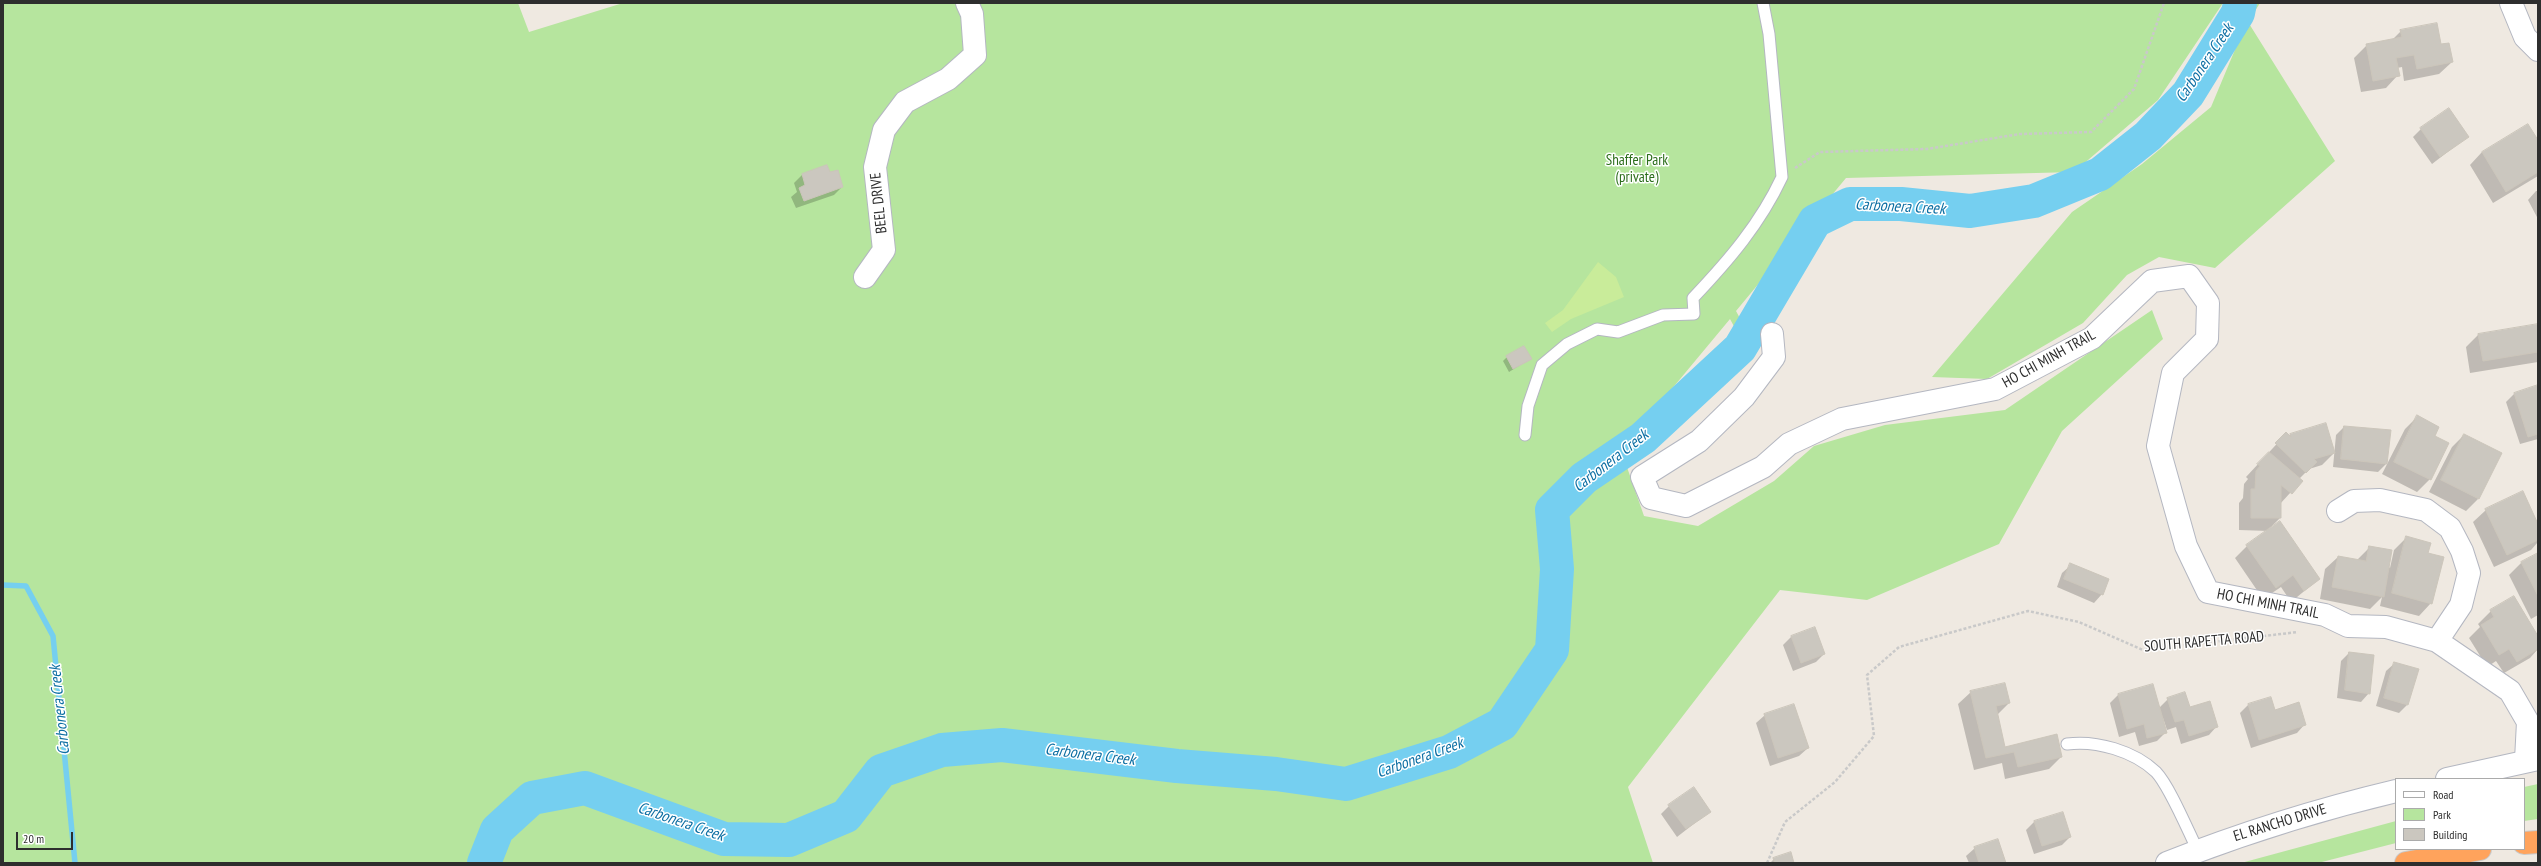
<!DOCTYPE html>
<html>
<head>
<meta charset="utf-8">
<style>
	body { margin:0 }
	#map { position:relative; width:2541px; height:866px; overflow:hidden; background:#efe9e1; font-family:"PT Sans Narrow",sans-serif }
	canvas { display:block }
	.frame { position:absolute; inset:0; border:4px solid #2e2e2e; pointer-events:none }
	.legend { position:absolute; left:2395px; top:778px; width:130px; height:72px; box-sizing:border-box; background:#fff; border:1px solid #ababab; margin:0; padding:5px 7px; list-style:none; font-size:12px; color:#2e2e2e }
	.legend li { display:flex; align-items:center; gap:8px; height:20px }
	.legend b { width:20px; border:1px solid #ababab }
	.scale { position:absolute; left:16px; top:832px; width:57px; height:18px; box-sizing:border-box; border:2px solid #2e2e2e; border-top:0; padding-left:5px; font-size:12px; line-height:14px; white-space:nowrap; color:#2e2e2e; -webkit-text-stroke:3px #fff; paint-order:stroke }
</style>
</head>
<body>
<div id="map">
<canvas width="2541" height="866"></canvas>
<div class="frame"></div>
<ul class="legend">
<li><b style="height:5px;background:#fff"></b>Road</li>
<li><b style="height:11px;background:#b6e59e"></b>Park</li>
<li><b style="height:11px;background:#cbc7bf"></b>Building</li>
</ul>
<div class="scale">20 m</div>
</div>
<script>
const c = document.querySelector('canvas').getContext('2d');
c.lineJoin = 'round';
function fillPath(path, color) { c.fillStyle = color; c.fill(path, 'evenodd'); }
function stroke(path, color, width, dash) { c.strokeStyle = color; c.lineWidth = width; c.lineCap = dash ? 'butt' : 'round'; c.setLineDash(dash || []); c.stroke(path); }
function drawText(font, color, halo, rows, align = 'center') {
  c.font = font + ' "PT Sans Narrow",sans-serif'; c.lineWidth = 3; c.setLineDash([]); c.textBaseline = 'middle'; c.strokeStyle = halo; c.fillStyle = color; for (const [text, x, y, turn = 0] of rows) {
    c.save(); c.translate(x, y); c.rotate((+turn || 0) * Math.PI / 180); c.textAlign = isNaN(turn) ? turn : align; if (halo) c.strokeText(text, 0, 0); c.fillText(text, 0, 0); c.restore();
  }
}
fillPath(new Path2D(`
	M 3,3 L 518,3 L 529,32 L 623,3 L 2223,3 L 2158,100 L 2074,172 L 1846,178 L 1736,311 L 1742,322 L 1736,330 L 1730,319 L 1621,450 L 1644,516 L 1698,526 L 1774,481 L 1814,446 L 1885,425 L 2005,410 L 2152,310 L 2163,339 L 2062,431 L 1999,544 L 1867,600 L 1780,590 L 1628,787 L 1653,863 L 3,863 Z
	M 2236,3 L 2260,3 L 2248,22 L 2335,161 L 2215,268 L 2159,257 L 2127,275 L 2083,323 L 1987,379 L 1932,377 L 2072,212 L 2142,164 L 2211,107 L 2247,21 Z
	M 2538,784 L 2538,819 L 2524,821 L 2524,787 Z
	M 2396,821 L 2396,843 L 2318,863 L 2241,863 Z`), '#b6e59e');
fillPath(new Path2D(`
	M 1598,262 L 1616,277 L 1624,297 L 1571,319 L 1552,332 L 1545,323 L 1563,310 Z`), '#c9ec9a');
fillPath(new Path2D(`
	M 2401,31 L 2441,45 L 2452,62 L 2439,74 L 2404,81 L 2402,67 L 2397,68 L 2398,75 L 2386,88 L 2361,92 L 2354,58 L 2367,45 L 2392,40 Z
	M 2421,129 L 2467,137 L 2432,164 L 2413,137 Z
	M 2538,142 L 2538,176 L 2493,203 L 2470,165 L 2482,152 Z
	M 829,174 L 842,187 L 834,195 L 796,208 L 791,197 L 797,192 L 794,183 L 802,175 Z
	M 2536,191 L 2538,191 L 2538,219 L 2528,200 Z
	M 2538,325 L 2538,362 L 2470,373 L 2466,347 L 2478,335 Z
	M 1507,357 L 1530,359 L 1509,372 L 1503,361 Z
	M 2538,386 L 2538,439 L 2520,444 L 2506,402 L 2514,394 Z
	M 2417,417 L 2433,436 L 2448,444 L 2430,479 L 2417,492 L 2382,474 L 2405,429 Z
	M 2344,427 L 2386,464 L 2378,472 L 2333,467 L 2336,435 Z
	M 2286,434 L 2334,453 L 2322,465 L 2309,469 L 2299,479 L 2301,481 L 2280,504 L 2280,518 L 2269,529 L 2319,579 L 2291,602 L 2281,587 L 2263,599 L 2235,558 L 2247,546 L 2269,531 L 2239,530 L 2239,503 L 2243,498 L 2244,484 L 2248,479 L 2246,477 Z
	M 2464,435 L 2478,499 L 2466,511 L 2429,492 L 2452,447 Z
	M 2486,510 L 2538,526 L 2538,542 L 2531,550 L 2494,567 L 2473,522 Z
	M 2406,538 L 2427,554 L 2431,603 L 2419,616 L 2380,606 L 2382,597 L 2370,609 L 2320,599 L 2325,569 L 2338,557 L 2357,560 L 2370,547 L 2390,568 L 2394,550 Z
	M 2538,555 L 2538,615 L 2531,619 L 2509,575 L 2522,562 Z
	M 2071,565 L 2102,594 L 2094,603 L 2057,587 L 2062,573 Z
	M 2491,611 L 2538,638 L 2538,649 L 2530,658 L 2504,673 L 2496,661 L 2487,667 L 2469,638 L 2480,627 L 2478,624 Z
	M 1814,628 L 1824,654 L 1816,662 L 1793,671 L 1783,645 L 1791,637 Z
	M 2349,653 L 2369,693 L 2361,702 L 2337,698 L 2341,661 Z
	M 2395,663 L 2418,670 L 2407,705 L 2399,713 L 2376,706 L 2386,671 Z
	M 1971,692 L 2009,703 L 1997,715 L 2005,748 L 2061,757 L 2049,769 L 2005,779 L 2002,763 L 1974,770 L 1958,704 Z
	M 2118,695 L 2159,708 L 2168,699 L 2190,708 L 2217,726 L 2209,735 L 2181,744 L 2176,727 L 2167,730 L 2163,718 L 2165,733 L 2157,741 L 2139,746 L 2135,732 L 2119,737 L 2110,703 Z
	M 2270,698 L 2275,711 L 2305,724 L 2297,733 L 2251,748 L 2240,713 L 2248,705 Z
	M 1765,715 L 1808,748 L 1799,756 L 1770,766 L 1756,723 Z
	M 1669,806 L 1709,812 L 1677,837 L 1661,814 Z
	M 2034,822 L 2070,837 L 2062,845 L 2034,854 L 2026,830 Z
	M 1975,848 L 2005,863 L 1969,863 L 1966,856 Z
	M 1774,859 L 1793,863 L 1770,863 Z`), '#0003');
stroke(new Path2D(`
	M 3,585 L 26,586 L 53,636 L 75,863`), '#75cff0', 5.5);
stroke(new Path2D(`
	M 484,863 L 497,830 L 532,798 L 585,788 L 724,839 L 789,840 L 846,816 L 881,771 L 942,750 L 1002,745 L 1177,766 L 1276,774 L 1346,784 L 1449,752 L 1502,724 L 1552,650 L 1557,569 L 1552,510 L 1584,478 L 1643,438 L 1740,348 L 1815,221 L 1850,204 L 1901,204 L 1970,211 L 2034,201 L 2100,174 L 2148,136 L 2188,94 L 2238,13 L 2240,3`), '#75cff0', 34);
const building = new Path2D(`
	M 2437,23 L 2441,44 L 2449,43 L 2453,62 L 2417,69 L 2414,55 L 2396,58 L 2400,76 L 2373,81 L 2366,44 L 2402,37 L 2400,30 Z
	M 2449,108 L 2469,137 L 2440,157 L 2420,128 Z
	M 2528,124 L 2538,140 L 2538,172 L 2506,192 L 2482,152 Z
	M 827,165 L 830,172 L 838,170 L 843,187 L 804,201 L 799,188 L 805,185 L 802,174 Z
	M 2538,324 L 2538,352 L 2483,361 L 2478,334 Z
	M 1524,346 L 1532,359 L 1513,369 L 1506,356 Z
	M 2538,385 L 2538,434 L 2528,437 L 2514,393 Z
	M 2417,415 L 2439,427 L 2435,436 L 2449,443 L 2431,480 L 2394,462 Z
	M 2326,423 L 2335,453 L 2314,459 L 2317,462 L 2306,473 L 2275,443 L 2286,432 L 2291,437 L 2290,434 Z
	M 2344,426 L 2391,430 L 2387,464 L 2341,459 Z
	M 2464,434 L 2502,453 L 2479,499 L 2441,480 Z
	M 2269,452 L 2303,481 L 2292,494 L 2281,485 L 2281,518 L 2251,518 L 2251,489 L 2255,489 L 2256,471 L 2260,466 L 2257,464 Z
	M 2523,491 L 2538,524 L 2538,540 L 2507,555 L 2485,509 Z
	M 2280,521 L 2320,579 L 2304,591 L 2293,575 L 2276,588 L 2246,545 Z
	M 2406,536 L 2431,543 L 2428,553 L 2444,557 L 2432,604 L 2392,593 Z
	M 2369,546 L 2392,550 L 2384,597 L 2332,587 L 2338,556 L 2366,561 Z
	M 2538,553 L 2538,596 L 2521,562 Z
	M 2070,563 L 2109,579 L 2103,595 L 2064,579 Z
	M 2514,596 L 2538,636 L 2538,649 L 2517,662 L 2509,649 L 2499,655 L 2481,625 L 2494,617 L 2490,610 Z
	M 1815,627 L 1825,654 L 1801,663 L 1791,636 Z
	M 2349,652 L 2374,655 L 2370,694 L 2345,690 Z
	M 2394,662 L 2419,669 L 2408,705 L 2384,698 Z
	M 2005,683 L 2010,703 L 1996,706 L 2005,747 L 2057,734 L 2062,757 L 2018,767 L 2014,752 L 1986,758 L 1970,691 Z
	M 2153,684 L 2167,733 L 2147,738 L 2144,724 L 2127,729 L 2118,694 Z
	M 2185,692 L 2190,707 L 2210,701 L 2218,727 L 2189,736 L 2184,720 L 2175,722 L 2167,698 Z
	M 2271,697 L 2275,710 L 2299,702 L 2306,725 L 2259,740 L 2248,704 Z
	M 1794,704 L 1809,748 L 1778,758 L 1764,714 Z
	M 1694,787 L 1711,812 L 1686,829 L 1668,805 Z
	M 2063,812 L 2071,837 L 2042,846 L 2034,821 Z
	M 1998,839 L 2006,863 L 1979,863 L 1974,847 Z
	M 1791,852 L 1794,863 L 1775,863 L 1773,858 Z`);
fillPath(building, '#cbc7bf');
stroke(building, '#cbc5ba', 1);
const service = new Path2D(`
	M 1525,435 L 1528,406 L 1542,365 L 1567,344 L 1597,329 L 1618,332 L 1663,315 L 1694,314 L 1693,298 C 1729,260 1760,224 1782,177 L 1769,34 L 1763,3
	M 2067,744 C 2096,740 2134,751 2156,772 C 2170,787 2188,831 2198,851`);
const minor = new Path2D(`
	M 865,277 L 884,250 L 875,167 L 884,130 L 905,102 L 948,79 L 975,55 L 972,14 L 967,3
	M 1772,334 L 1774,357 L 1744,397 L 1699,441 L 1642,477 L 1651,498 L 1686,506 L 1763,467 L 1789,444 L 1842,419 L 1995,389 L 2092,338 L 2152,281 L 2189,276 L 2208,303 L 2207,339 L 2173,373 L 2158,446 L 2186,546 L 2208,592 L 2325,615 L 2348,626 L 2386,627 L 2437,641 L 2510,691 L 2528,722 L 2526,760
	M 2338,511 L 2354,501 L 2380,500 L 2426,510 L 2450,528 L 2462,551 L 2469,573 L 2461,605 L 2437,641`);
const tertiary = new Path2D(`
	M 2511,3 L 2525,37 L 2538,50
	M 2447,779 L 2538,759
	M 2167,863 C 2243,833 2316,810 2396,791`);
const motorway = new Path2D(`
	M 2524,843 L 2538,842
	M 2406,863 L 2480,849`);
stroke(service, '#b4b7c1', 13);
stroke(minor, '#b4b7c1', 24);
stroke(tertiary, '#b4b7c1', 24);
stroke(motorway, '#c9c9c9', 24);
stroke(new Path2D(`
	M 1795,168 L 1820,152 L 1927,149 L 2020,134 L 2091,132 L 2134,89 L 2164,3
	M 1767,863 L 1785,822 L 1835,782 L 1874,736 L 1867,675 L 1899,647 L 2028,611 L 2079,622 L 2143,650 L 2298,632`), '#c9c9c9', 2.5, [3, 2]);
stroke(service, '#fff', 11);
stroke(minor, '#fff', 22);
stroke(tertiary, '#fff', 22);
stroke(motorway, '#ffa35c', 22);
drawText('15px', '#2c6e1b', '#fff', [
	["Shaffer Park",1637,161],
	["(private)",1637,178]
]);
drawText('15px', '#2e2e2e', '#fff', [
	["BEEL DRIVE",879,203,-96],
	["HO CHI MINH TRAIL",2049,359,-29],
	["HO CHI MINH TRAIL",2268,604,11],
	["SOUTH RAPETTA ROAD",2204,642,-5],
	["EL RANCHO DRIVE",2280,823,-17]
]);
drawText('italic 16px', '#0d6fa3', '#fff', [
	["Carbonera Creek",2205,63,-56],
	["Carbonera Creek",1900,207,3],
	["Carbonera Creek",1611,461,-38],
	["Carbonera Creek",60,710,-96],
	["Carbonera Creek",1090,755,7],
	["Carbonera Creek",1420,758,-20],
	["Carbonera Creek",681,822,19]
]);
</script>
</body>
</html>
